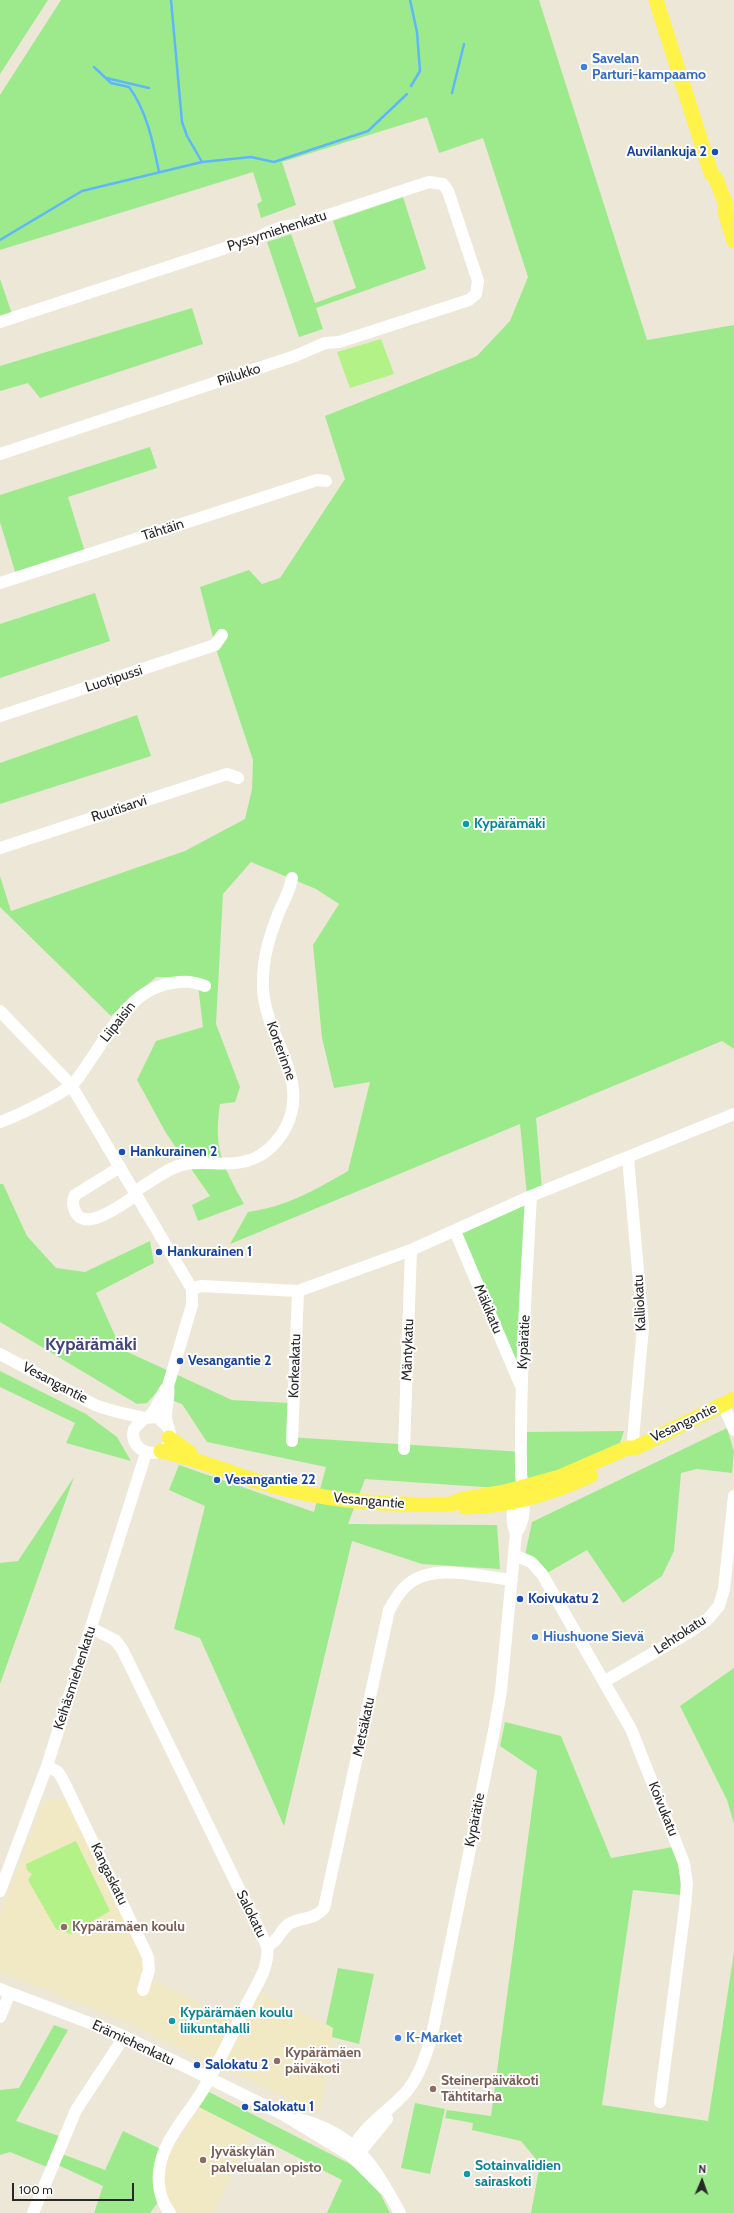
<!DOCTYPE html>
<html>
<head>
<meta charset="utf-8">
<style>
	body { margin:0 }
	#map { position:relative; width:734px; height:2213px; overflow:hidden; background:#ece7d7; font-family:Cabin,sans-serif }
	canvas { display:block }
	.north { position:absolute; left:682px; top:2161px; width:40px; height:40px; -webkit-text-stroke:3px #fff; paint-order:stroke; rotate:2deg; font-size:11px; font-weight:700; line-height:16px; text-align:center; color:#282828 }
	.north::after { content:''; display:block; margin:auto; width:14px; height:18px; background:#282828; clip-path:polygon(50% 0,100% 100%,50% 72%,0 100%) }
	.scale { position:absolute; left:12px; top:2183px; width:122px; height:18px; box-sizing:border-box; border:2px solid #282828; border-top:0; padding-left:5px; font-size:12px; line-height:14px; white-space:nowrap; color:#282828; -webkit-text-stroke:3px #fff; paint-order:stroke }
</style>
</head>
<body>
<div id="map">
<canvas width="734" height="2213"></canvas>
<div class="north">N</div>
<div class="scale">100 m</div>
</div>
<script>
const c = document.querySelector('canvas').getContext('2d');
c.lineJoin = 'round';
function fillPath(path, color) { c.fillStyle = color; c.fill(path, 'evenodd'); }
function stroke(path, color, width, dash) { c.strokeStyle = color; c.lineWidth = width; c.lineCap = dash ? 'butt' : 'round'; c.setLineDash(dash || []); c.stroke(path); }
function drawText(font, color, halo, rows, align = 'center') {
  c.font = font + ' Cabin,sans-serif'; c.lineWidth = 4; c.setLineDash([]); c.textBaseline = 'middle'; c.strokeStyle = halo; c.fillStyle = color; for (const [text, x, y, turn = 0] of rows) {
    c.save(); c.translate(x, y); c.rotate((+turn || 0) * Math.PI / 180); c.textAlign = isNaN(turn) ? turn : align; if (halo) c.strokeText(text, 0, 0); c.fillText(text, 0, 0); c.restore();
  }
}
fillPath(new Path2D(`
	M 44,1800 L 66,1800 L 143,1957 L 143,1975 L 232,2019 L 211,2064 L 124,2021 L 0,1972 L 0,1914 Z
	M 260,1993 L 334,2028 L 320,2114 L 223,2068 Z
	M 199,2107 L 251,2133 L 214,2213 L 177,2213 L 172,2209 L 164,2194 L 163,2180 L 167,2158 Z`), '#f0e9c4');
fillPath(new Path2D(`
	M 0,0 L 48,0 L 0,74 Z
	M 61,0 L 539,0 L 647,340 L 734,325 L 734,1049 L 722,1041 L 536,1118 L 542,1189 L 527,1195 L 520,1124 L 230,1244 L 248,1212 C 288,1206 313,1191 348,1171 L 370,1082 L 334,1088 L 322,1038 L 313,945 L 339,904 L 316,889 L 251,862 L 223,894 L 216,1024 L 240,1087 L 235,1102 L 220,1104 C 213,1150 223,1165 244,1204 L 198,1221 L 192,1205 L 210,1196 L 166,1133 L 137,1080 L 156,1041 L 203,1027 L 197,977 L 156,977 L 111,1016 L 0,907 L 0,876 L 11,911 L 185,851 L 245,819 L 252,789 L 253,760 L 216,649 L 200,587 L 249,570 L 262,584 L 280,578 L 345,479 L 325,416 L 477,356 L 510,321 L 528,277 L 483,138 L 439,153 L 427,117 L 282,162 L 296,205 L 261,218 L 257,204 L 262,201 L 253,172 L 0,250 L 0,95 Z
	M 403,197 L 426,269 L 316,308 L 323,329 L 299,337 L 267,242 L 291,234 L 315,303 L 356,288 L 333,221 Z
	M 0,279 L 12,314 L 0,318 Z
	M 192,308 L 203,344 L 40,398 L 28,383 L 0,391 L 0,366 Z
	M 150,447 L 157,468 L 68,497 L 85,552 L 17,578 L 0,522 L 0,495 Z
	M 95,593 L 110,641 L 0,678 L 0,624 Z
	M 137,715 L 151,756 L 0,804 L 0,763 Z
	M 0,1184 L 3,1184 L 27,1236 L 56,1268 L 85,1272 L 150,1241 L 154,1263 L 96,1293 L 121,1349 L 232,1400 L 289,1403 L 288,1437 L 523,1452 L 526,1432 L 624,1431 L 620,1443 L 546,1478 L 498,1488 L 365,1479 L 348,1524 L 497,1525 L 500,1569 L 422,1564 L 352,1541 L 284,1826 L 200,1638 L 174,1629 L 205,1506 L 169,1490 L 179,1465 L 314,1512 L 326,1467 L 207,1442 L 182,1404 L 155,1394 L 147,1403 L 137,1404 L 0,1322 Z
	M 526,1202 L 519,1374 L 461,1232 Z
	M 0,1371 L 86,1414 L 117,1437 L 131,1461 L 66,1443 L 75,1423 L 0,1387 Z
	M 727,1428 L 734,1452 L 732,1473 L 697,1469 L 681,1473 L 674,1551 L 662,1576 L 623,1603 L 587,1550 L 547,1573 L 525,1555 L 532,1522 Z
	M 74,1477 L 0,1684 L 0,1563 L 18,1561 Z
	M 734,1668 L 734,1824 L 727,1800 L 680,1706 Z
	M 505,1722 L 561,1736 L 611,1858 L 673,1847 L 680,1871 L 681,1895 L 633,1890 L 602,2105 L 708,2121 L 734,1952 L 734,2213 L 531,2213 L 540,2164 L 521,2141 L 472,2130 L 473,2123 L 445,2118 L 447,2110 L 491,2116 L 537,1771 L 500,1746 Z
	M 338,1968 L 374,1974 L 359,2044 L 332,2037 L 333,2028 L 326,2024 Z
	M 54,2025 L 68,2030 L 16,2121 L 59,2136 L 47,2167 L 10,2152 L 0,2155 L 0,2090 L 19,2088 Z
	M 209,2092 L 354,2166 L 381,2195 L 390,2213 L 327,2213 L 342,2180 L 199,2107 Z
	M 415,2103 L 445,2109 L 430,2174 L 401,2168 Z
	M 123,2131 L 163,2150 L 159,2201 L 150,2213 L 94,2213 L 103,2186 L 58,2165 L 62,2154 L 105,2170 Z`), '#9dea8d');
fillPath(new Path2D(`
	M 381,339 L 394,374 L 350,388 L 337,352 Z
	M 76,1841 L 110,1911 L 71,1934 L 56,1929 L 28,1880 L 32,1874 L 27,1870 L 26,1864 Z`), '#b3f287');
stroke(new Path2D(`
	M 171,0 L 182,122 L 187,136 L 202,162
	M 410,0 L 417,32 L 420,71 L 411,86
	M 94,67 L 111,83 L 129,87 C 147,111 153,143 159,172
	M 106,78 L 149,88
	M 452,93 L 464,44
	M 0,240 L 82,191 L 202,162 L 251,157 L 274,162 L 368,131 L 407,94`), '#5eb7fb', 2.5);
stroke(new Path2D(`
	M 0,322 L 259,237 C 271,230 284,225 298,225 L 429,182 L 443,184 L 448,191 L 478,281 L 476,294 L 469,300 L 339,342 L 325,343 L 295,356 L 0,454
	M 0,583 L 317,480 L 326,481
	M 0,716 L 215,645 L 222,635
	M 0,848 L 227,774 L 238,778
	M 0,1011 L 71,1085 L 192,1289 L 192,1305 L 168,1386 C 159,1395 159,1409 148,1417
	M 0,1122 C 15,1117 62,1094 73,1084 C 79,1078 84,1069 89,1062 C 111,1030 131,989 172,983 C 185,981 194,981 205,986
	M 628,1158 L 643,1327 L 633,1439 L 635,1448
	M 120,1167 L 75,1195 C 72,1201 72,1206 76,1213 C 87,1232 123,1203 137,1195
	M 135,1191 C 150,1183 168,1167 185,1164 C 210,1160 233,1169 257,1157 C 269,1151 280,1139 286,1127 C 311,1078 265,1038 263,988 C 262,960 269,937 279,912 C 284,900 290,891 292,878
	M 455,1231 L 520,1384
	M 192,1289 L 201,1286 L 298,1291 L 411,1250 L 531,1196 L 734,1114
	M 0,1354 L 95,1405 C 110,1411 127,1414 144,1418
	M 723,1404 L 734,1430
	M 167,1426 L 157,1417 L 144,1418 L 134,1429 C 127,1454 166,1463 170,1438 C 171,1430 166,1424 166,1416 C 166,1406 170,1396 168,1386
	M 292,1441 L 298,1291
	M 404,1449 L 411,1250
	M 516,1533 C 510,1520 512,1508 518,1495
	M 514,1555 L 531,1562 L 542,1574 L 631,1729 L 684,1863 L 687,1884 L 685,1907 L 660,2102
	M 91,1628 L 115,1640 L 122,1649 L 267,1946 C 270,1966 257,1984 249,2000 C 234,2031 219,2063 201,2093 C 188,2114 167,2137 161,2161 C 156,2179 159,2199 170,2213
	M 605,1681 L 688,1633 L 707,1620 L 719,1606 L 724,1589 L 734,1496
	M 47,1766 L 58,1772 L 63,1780 L 148,1957 L 149,1970 L 143,1990
	M 0,1891 L 47,1766 L 146,1453
	M 267,1946 C 279,1941 279,1931 289,1924 C 300,1917 315,1920 324,1908 L 389,1610 C 394,1601 399,1592 407,1585 C 433,1562 481,1577 512,1580
	M 0,1989 L 119,2034 L 284,2115 L 350,2155 L 388,2192
	M 0,2017 L 10,1993
	M 299,2119 C 356,2134 373,2164 400,2213
	M 353,2154 L 361,2151 L 387,2119
	M 350,2155 C 360,2127 389,2112 407,2091 C 420,2075 426,2055 432,2035 L 494,1731 L 501,1691 L 516,1533 C 530,1514 521,1491 521,1469 C 520,1378 526,1287 531,1196
	M 33,2213 L 76,2110 L 124,2037`), '#fff', 12);
stroke(new Path2D(`
	M 656,0 L 711,173 L 716,179 L 726,205 L 725,212 L 734,241
	M 169,1438 L 190,1453
	M 161,1451 C 200,1459 235,1476 274,1486 C 332,1502 393,1506 452,1504 L 460,1500 L 505,1492 L 560,1477 L 627,1448 L 635,1448 L 734,1399
	M 465,1507 C 512,1505 547,1495 590,1476`), '#fff34a', 15);
for (const [x, y, r, color] of [
	[584,67,4,"#3f7fe0"],
	[715,152,4,"#1a4fb4"],
	[466,824,4,"#0f9aa8"],
	[122,1152,4,"#1a4fb4"],
	[159,1252,4,"#1a4fb4"],
	[180,1361,4,"#1a4fb4"],
	[217,1480,4,"#1a4fb4"],
	[520,1599,4,"#1a4fb4"],
	[535,1637,4,"#3f7fe0"],
	[64,1927,4,"#8d6e63"],
	[172,2021,4,"#0f9aa8"],
	[398,2038,4,"#3f7fe0"],
	[277,2061,4,"#8d6e63"],
	[197,2065,4,"#1a4fb4"],
	[433,2089,4,"#8d6e63"],
	[245,2107,4,"#1a4fb4"],
	[203,2160,4,"#8d6e63"],
	[467,2174,4,"#0f9aa8"]
]) { const dot = new Path2D(); dot.arc(x, y, r, 0, 2 * Math.PI); c.fillStyle = color; c.fill(dot); stroke(dot, '#fff', 1.5); }
drawText('bold 14px', '#366cbe', '#fff', [
	["Savelan",592,59],
	["Parturi-kampaamo",592,75],
	["Hiushuone Sievä",543,1637],
	["K-Market",406,2038]
], 'left');
drawText('bold 14px', '#164399', '#fff', [
	["Auvilankuja 2",707,152,"right"],
	["Hankurainen 2",130,1152],
	["Hankurainen 1",167,1252],
	["Vesangantie 2",188,1361],
	["Vesangantie 22",225,1480],
	["Koivukatu 2",528,1599],
	["Salokatu 2",205,2065],
	["Salokatu 1",253,2107]
], 'left');
drawText('14px', '#282828', '#fff', [
	["Pyssymiehenkatu",277,231,-18],
	["Piilukko",239,375,-18],
	["Tähtäin",163,530,-18],
	["Luotipussi",114,679,-18],
	["Ruutisarvi",119,809,-18],
	["Liipaisin",118,1022,-52],
	["Korterinne",281,1051,70],
	["Kalliokatu",640,1303,-93],
	["Mäkikatu",488,1309,67],
	["Kypärätie",524,1342,-87],
	["Mäntykatu",408,1350,-88],
	["Korkeakatu",295,1366,-88],
	["Vesangantie",55,1383,28],
	["Vesangantie",684,1423,-26],
	["Vesangantie",369,1501,5],
	["Lehtokatu",680,1635,-33],
	["Keihäsmiehenkatu",75,1678,-72],
	["Metsäkatu",364,1727,-78],
	["Koivukatu",663,1809,68],
	["Kypärätie",475,1820,-79],
	["Kangaskatu",109,1874,64],
	["Salokatu",251,1914,64],
	["Erämiehenkatu",133,2043,25]
]);
drawText('bold 14px', '#0d838f', '#fff', [
	["Kypärämäki",474,824],
	["Kypärämäen koulu",180,2013],
	["liikuntahalli",180,2029],
	["Sotainvalidien",475,2166],
	["sairaskoti",475,2182]
], 'left');
drawText('bold 14px', '#785e54', '#fff', [
	["Kypärämäen koulu",72,1927],
	["Kypärämäen",285,2053],
	["päiväkoti",285,2069],
	["Steinerpäiväkoti",441,2081],
	["Tähtitarha",441,2097],
	["Jyväskylän",211,2152],
	["palvelualan opisto",211,2168]
], 'left');
drawText('bold 18px', '#44457d', '#fff', [
	["Kypärämäki",91,1345]
]);
</script>
</body>
</html>
